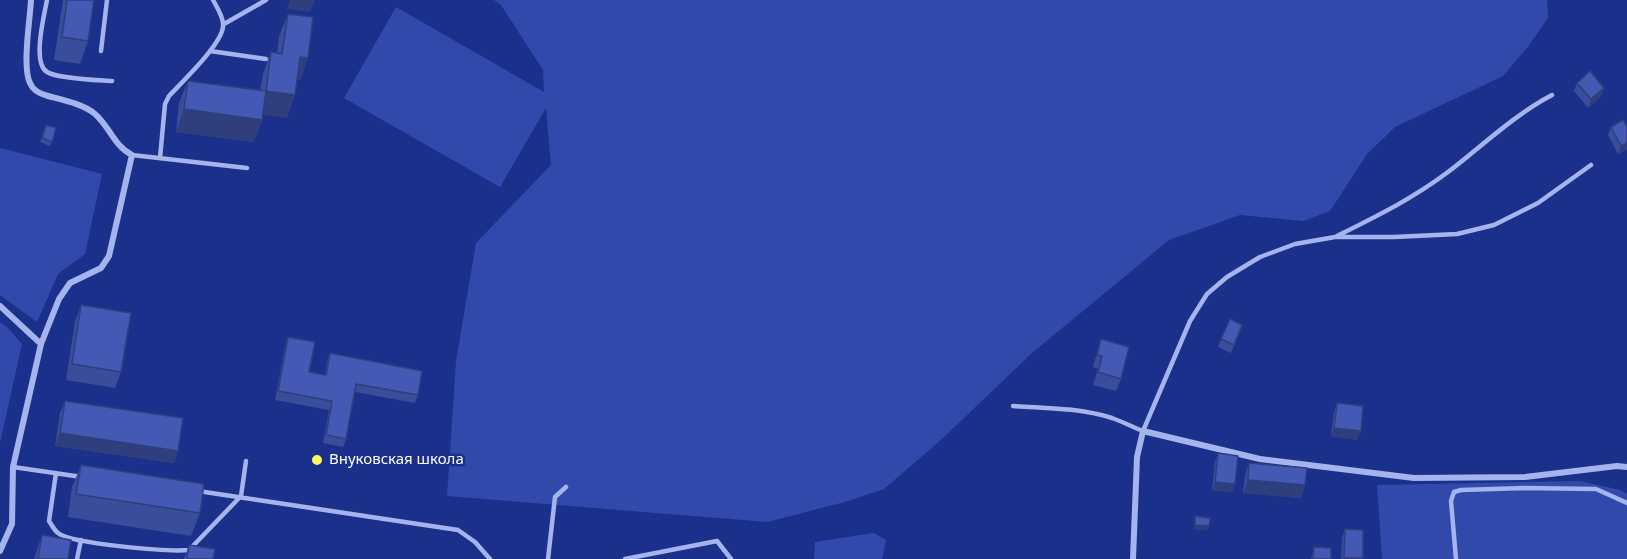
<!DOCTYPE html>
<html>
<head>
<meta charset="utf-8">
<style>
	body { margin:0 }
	canvas { display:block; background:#1a308b }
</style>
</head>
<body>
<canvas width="1627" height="559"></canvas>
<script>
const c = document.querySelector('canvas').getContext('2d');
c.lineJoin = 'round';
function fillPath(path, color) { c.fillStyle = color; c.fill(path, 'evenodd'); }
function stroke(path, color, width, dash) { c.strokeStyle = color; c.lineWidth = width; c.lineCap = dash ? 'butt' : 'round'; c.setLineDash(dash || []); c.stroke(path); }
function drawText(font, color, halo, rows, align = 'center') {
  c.font = font + ' "Noto Sans",sans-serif'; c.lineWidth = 5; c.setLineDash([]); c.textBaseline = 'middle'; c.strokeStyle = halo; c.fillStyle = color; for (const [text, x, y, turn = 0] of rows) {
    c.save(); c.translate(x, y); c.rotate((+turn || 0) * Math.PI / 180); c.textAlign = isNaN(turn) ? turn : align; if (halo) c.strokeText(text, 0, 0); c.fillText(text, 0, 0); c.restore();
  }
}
fillPath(new Path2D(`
	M 494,0 L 1547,0 L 1548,18 L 1527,48 L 1503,76 L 1395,127 L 1367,154 L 1330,211 L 1304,221 L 1240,215 L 1169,240 L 1032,353 L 942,439 L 884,489 L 845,502 L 767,522 L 447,496 L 456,361 L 476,243 L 551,165 L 546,108 L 500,187 L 344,98 L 396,7 L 544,92 L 543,70 L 501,5 Z
	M 0,148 L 102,174 L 85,254 L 58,274 L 37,322 L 0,295 Z
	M 0,322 L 7,327 L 22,344 L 0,443 Z
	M 1580,481 L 1620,490 L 1627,494 L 1627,559 L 1382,559 L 1377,485 Z
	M 874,533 L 886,540 L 882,559 L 814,559 L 815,542 Z`), '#3049ab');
stroke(new Path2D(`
	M 47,0 C 44,16 32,63 47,72 C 58,79 98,80 112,81
	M 224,24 L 266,0
	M 101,51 L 107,0
	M 210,51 L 266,59
	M 132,155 L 247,168
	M 160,158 L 165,104 L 169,96 C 182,82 223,43 223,26 C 224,18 217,7 213,0
	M 1337,236 C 1377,216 1412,199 1448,172 C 1482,146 1514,115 1552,95
	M 1013,406 C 1046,408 1080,408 1112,418 C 1123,422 1133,427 1143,431 L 1190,321 L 1207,294 L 1227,277 L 1260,257 L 1295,244 L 1335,237 L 1394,237 L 1457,234 L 1494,225 L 1538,203 L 1591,165
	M 13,467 L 82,477
	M 56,473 L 49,521 C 52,525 54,530 58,533 C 72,544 169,552 189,550 L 241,496 L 246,461
	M 198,491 L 458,530 L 475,542 L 490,559
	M 77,559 L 81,540
	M 548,559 L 555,497 L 566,487
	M 625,559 L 717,541 L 731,559
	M 1456,559 L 1451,501 L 1454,492 L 1461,490 L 1525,488 L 1596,489 L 1627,503`), '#a5b4ed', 4.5);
stroke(new Path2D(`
	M 0,306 L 41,344
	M 0,551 L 12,524 L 13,467 L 41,344 L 59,299 L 70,283 L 101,268 L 109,256 L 132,155 C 114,146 110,127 95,114 C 83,104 63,100 48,96 C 40,94 33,91 30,83 C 22,67 30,20 31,0
	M 1133,559 L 1137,457 L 1143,431 L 1260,459 L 1414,478 L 1525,477 L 1617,466 L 1627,467`), '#a5b4ed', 6);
fillPath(new Path2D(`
	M 63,0 L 94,0 L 88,41 L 80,64 L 54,60 Z
	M 288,14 L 308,58 L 300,80 L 297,80 L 287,118 L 262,114 L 262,120 L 254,142 L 176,132 L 179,103 L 188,81 L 260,91 L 263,74 L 271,52 L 277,53 L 279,36 Z
	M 1577,83 L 1604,88 L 1601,96 L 1588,108 L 1574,91 Z
	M 46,125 L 56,128 L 50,146 L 40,142 Z
	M 1611,127 L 1627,150 L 1618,154 L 1608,135 Z
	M 81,305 L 121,372 L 115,388 L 66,380 L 75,321 Z
	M 1242,325 L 1231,353 L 1218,347 L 1221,339 Z
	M 288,337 L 309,372 L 325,375 L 327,362 L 330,353 L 418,395 L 415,403 L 355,392 L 346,439 L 343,447 L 323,443 L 329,410 L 275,400 L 285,346 Z
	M 1101,339 L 1121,379 L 1116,391 L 1093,385 L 1098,369 L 1093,367 Z
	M 65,401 L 178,451 L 174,463 L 55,446 L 60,413 Z
	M 1337,403 L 1361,431 L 1357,440 L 1331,436 L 1334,412 Z
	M 1218,453 L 1235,484 L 1232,492 L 1212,490 L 1215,462 Z
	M 1249,463 L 1305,485 L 1301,498 L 1243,493 L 1245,475 Z
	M 81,465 L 200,513 L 191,536 L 68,517 L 72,487 Z
	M 1345,529 L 1363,558 L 1362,559 L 1341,559 L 1342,538 Z
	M 42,535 L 68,559 L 34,559 Z
	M 189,545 L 213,559 L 184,559 Z
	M 1314,547 L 1331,559 L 1311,559 Z`), '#3a4d9a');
fillPath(new Path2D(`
	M 290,0 L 315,0 L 310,12 L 287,9 Z
	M 300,57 L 308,58 L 300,80 L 292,79 Z
	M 1604,88 L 1601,96 L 1588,108 L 1591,99 Z
	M 266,91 L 295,95 L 287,118 L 257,114 Z
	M 184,109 L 262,120 L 254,142 L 176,132 Z
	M 1627,143 L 1627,150 L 1618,154 L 1621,146 Z
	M 1334,428 L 1361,431 L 1357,440 L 1331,436 Z
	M 60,433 L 178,451 L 174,463 L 55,446 Z
	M 1248,480 L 1305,485 L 1301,498 L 1243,493 Z
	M 1215,482 L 1235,484 L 1232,492 L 1212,490 Z
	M 1195,525 L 1209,526 L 1207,531 L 1193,529 Z
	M 1344,558 L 1363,558 L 1362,559 L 1344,559 Z`), '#2f3e7d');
const building = new Path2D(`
	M 67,0 L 94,0 L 88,41 L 62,37 Z
	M 288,14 L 313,17 L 308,58 L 300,57 L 295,95 L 266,91 L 262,120 L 184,109 L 188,81 L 266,91 L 271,52 L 282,54 Z
	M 1590,71 L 1604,88 L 1591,99 L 1577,83 Z
	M 1623,120 L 1627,127 L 1627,143 L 1621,146 L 1611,127 Z
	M 46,125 L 56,128 L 52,142 L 42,138 Z
	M 81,305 L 131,313 L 121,372 L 72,364 Z
	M 1230,319 L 1242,325 L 1234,345 L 1221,339 Z
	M 288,337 L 315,342 L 309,372 L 326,375 L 330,353 L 422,371 L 418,395 L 356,384 L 346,439 L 326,435 L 332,401 L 278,391 Z
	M 1101,339 L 1129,347 L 1121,379 L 1098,372 L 1102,356 L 1097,355 Z
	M 65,401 L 183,418 L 178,451 L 60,433 Z
	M 1337,403 L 1363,406 L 1361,431 L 1334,428 Z
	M 1218,453 L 1238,456 L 1235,484 L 1215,482 Z
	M 1249,463 L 1307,468 L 1305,485 L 1248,480 Z
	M 81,465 L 204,484 L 200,513 L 76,494 Z
	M 1195,516 L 1210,518 L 1209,526 L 1195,525 Z
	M 1345,529 L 1363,530 L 1363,558 L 1344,558 Z
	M 42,535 L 71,540 L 68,559 L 38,559 Z
	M 189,545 L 215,549 L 213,559 L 187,559 Z
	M 1314,547 L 1331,548 L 1331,559 L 1313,559 Z`);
fillPath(building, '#4359b3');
stroke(building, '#2f3e7d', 1.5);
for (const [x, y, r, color] of [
	[317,460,6,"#fff961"]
]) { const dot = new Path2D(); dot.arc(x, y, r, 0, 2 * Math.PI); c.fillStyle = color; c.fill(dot); stroke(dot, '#1a308b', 2); }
drawText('15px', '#fff', '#1a308b', [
	["Внуковская школа",329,460]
], 'left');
</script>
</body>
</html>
